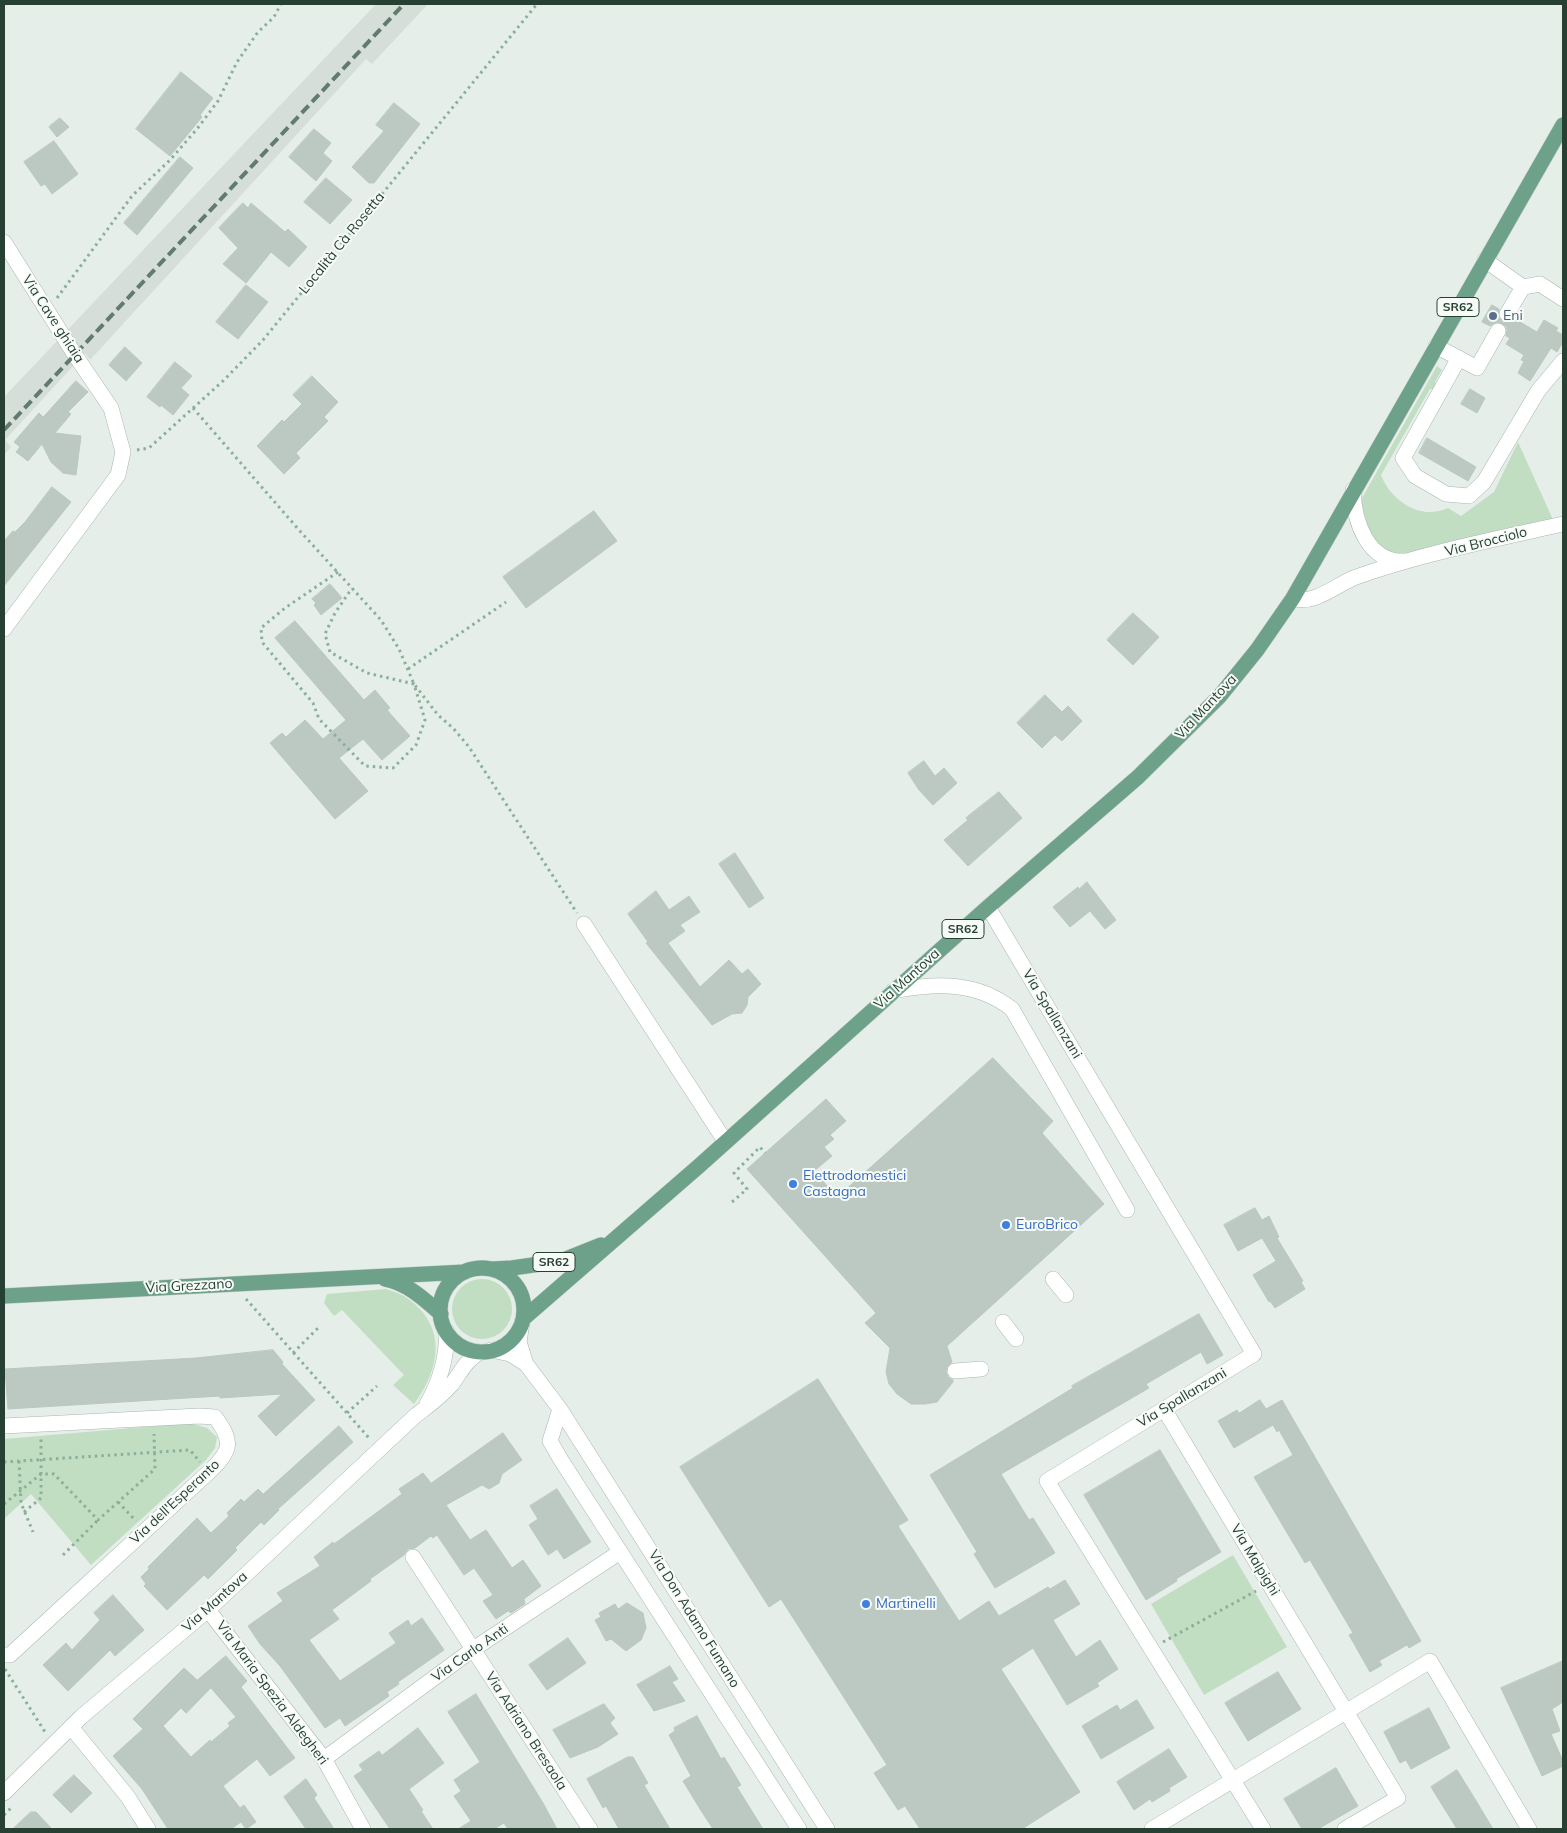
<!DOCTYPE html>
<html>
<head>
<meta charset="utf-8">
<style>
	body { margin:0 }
	#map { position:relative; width:1567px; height:1833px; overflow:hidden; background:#e6eee9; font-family:Mulish,sans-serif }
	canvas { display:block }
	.frame { position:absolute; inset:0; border:5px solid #264034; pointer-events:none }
</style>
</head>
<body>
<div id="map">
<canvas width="1567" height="1833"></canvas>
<div class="frame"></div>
</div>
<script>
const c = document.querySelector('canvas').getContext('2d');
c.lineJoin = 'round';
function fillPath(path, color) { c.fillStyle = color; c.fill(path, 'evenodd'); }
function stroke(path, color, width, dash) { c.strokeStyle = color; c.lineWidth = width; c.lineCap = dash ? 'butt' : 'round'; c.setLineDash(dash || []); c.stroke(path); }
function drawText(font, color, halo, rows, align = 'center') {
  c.font = font + ' Mulish,sans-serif'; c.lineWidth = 4; c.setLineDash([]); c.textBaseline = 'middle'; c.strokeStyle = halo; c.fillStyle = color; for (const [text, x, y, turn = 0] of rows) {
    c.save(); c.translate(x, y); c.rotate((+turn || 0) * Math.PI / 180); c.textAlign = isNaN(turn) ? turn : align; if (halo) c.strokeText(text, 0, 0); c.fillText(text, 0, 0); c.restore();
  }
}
fillPath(new Path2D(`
	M 376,4 L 428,4 L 372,64 L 366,59 L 90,360 L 85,353 L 5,440 L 11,447 L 4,455 L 4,397 Z`), '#d5ded8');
fillPath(new Path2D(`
	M 1437,366 L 1442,370 L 1435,382 L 1436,385 L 1433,389 L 1430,389 L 1381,475 C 1391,501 1421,521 1448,508 L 1461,516 L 1494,492 L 1518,442 L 1554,522 L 1398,555 C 1392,553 1384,550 1380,546 C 1366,534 1360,515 1362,498 Z
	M452 1309a30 30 0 1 1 60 0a30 30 0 1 1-60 0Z
	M 386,1289 C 392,1291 399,1293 404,1296 C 448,1324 441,1368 414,1404 L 393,1385 L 404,1375 L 342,1310 L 334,1316 L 324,1303 L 327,1294 Z
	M 190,1423 L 207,1428 L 217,1437 L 215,1448 L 206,1460 L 91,1565 L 31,1494 L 4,1519 L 4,1439 Z
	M 1233,1555 L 1287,1647 L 1204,1695 L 1151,1604 Z`), '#c1dec3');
const building = new Path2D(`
	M 181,72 L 213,98 L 200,115 L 202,117 L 170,156 L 136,129 Z
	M 394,103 L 420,124 L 374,183 L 369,183 L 352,167 L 384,131 L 376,125 Z
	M 60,118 L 69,127 L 57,137 L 49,127 Z
	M 314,129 L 331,143 L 323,153 L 332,161 L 316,181 L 289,157 Z
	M 54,141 L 78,174 L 52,194 L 45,184 L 41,186 L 24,162 Z
	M 180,157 L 193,168 L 137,235 L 124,223 Z
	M 326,178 L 352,200 L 330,224 L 304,202 Z
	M 243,203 L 248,208 L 251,203 L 285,232 L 288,229 L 307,247 L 289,267 L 271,252 L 246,283 L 223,264 L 238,248 L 219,228 Z
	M 246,285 L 268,302 L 238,339 L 216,322 Z
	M 1492,305 L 1499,309 L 1499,318 L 1503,322 L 1511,322 L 1515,319 L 1537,332 L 1544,320 L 1558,328 L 1556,331 L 1563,335 L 1563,342 L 1557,352 L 1551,348 L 1530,381 L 1518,373 L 1524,361 L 1521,360 L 1524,355 L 1506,344 L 1510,338 L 1506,336 L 1507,330 L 1506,326 L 1497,322 L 1490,326 L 1482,322 Z
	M 125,347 L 142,363 L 126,381 L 109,365 Z
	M 175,362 L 192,376 L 181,388 L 189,395 L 173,415 L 161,405 L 160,407 L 147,397 Z
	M 312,376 L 338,402 L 324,417 L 328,421 L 296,453 L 300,458 L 284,474 L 257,446 L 282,420 L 284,422 L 302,404 L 293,395 Z
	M 76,381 L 88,392 L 68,412 L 71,414 L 55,433 L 81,436 L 76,475 L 63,473 L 51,462 L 42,444 L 28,461 L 16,452 L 20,447 L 14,442 L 39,413 L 43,417 Z
	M 1470,389 L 1485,398 L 1477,413 L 1461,404 Z
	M 1427,438 L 1476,467 L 1468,481 L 1419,453 Z
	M 52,487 L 71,502 L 4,586 L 4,541 L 13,531 L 15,532 L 25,522 Z
	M 594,511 L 617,541 L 526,608 L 503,577 Z
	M 330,584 L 342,598 L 321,615 L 314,605 L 316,603 L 312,599 Z
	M 1133,613 L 1159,637 L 1133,665 L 1107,640 Z
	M 295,621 L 364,700 L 375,690 L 390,708 L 387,710 L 410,736 L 382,760 L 363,739 L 339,758 L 368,791 L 335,819 L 270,743 L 282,733 L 286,737 L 305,720 L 323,739 L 346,720 L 275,638 Z
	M 1045,695 L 1062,712 L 1068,706 L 1082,721 L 1062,741 L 1055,735 L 1042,748 L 1017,723 Z
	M 924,761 L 935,776 L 944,768 L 957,783 L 933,805 L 919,790 L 908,773 Z
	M 999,792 L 1022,818 L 968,866 L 944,840 L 968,820 L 966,818 Z
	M 735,853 L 764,898 L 749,908 L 719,864 Z
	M 1087,882 L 1116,920 L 1105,929 L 1090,911 L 1070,927 L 1053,907 L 1078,887 L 1079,889 Z
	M 656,891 L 669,910 L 689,896 L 700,912 L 680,925 L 685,931 L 668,943 L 700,987 L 729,960 L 742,974 L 748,969 L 761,984 L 748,997 L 747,1005 L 742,1013 L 732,1014 L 712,1025 L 646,943 L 648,942 L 628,914 Z
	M 993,1058 L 1053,1121 L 1042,1133 L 1104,1204 L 947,1346 L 952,1362 L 947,1367 L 946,1372 L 948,1377 L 953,1380 L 953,1382 L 937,1402 L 925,1404 L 911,1404 L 897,1394 L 889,1384 L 886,1372 L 890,1348 L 865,1323 L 876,1313 L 747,1169 L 826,1099 L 846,1121 L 830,1135 L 834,1139 L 824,1147 L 832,1156 L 814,1171 L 837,1197 Z
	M 1255,1208 L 1262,1220 L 1269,1216 L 1279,1237 L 1277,1238 L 1303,1281 L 1301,1282 L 1305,1289 L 1275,1308 L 1270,1301 L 1269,1302 L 1253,1275 L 1276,1261 L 1262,1238 L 1238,1251 L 1224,1225 Z
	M 1199,1314 L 1223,1355 L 1207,1364 L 1201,1352 L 1146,1384 L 1149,1388 L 1001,1474 L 1029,1520 L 1033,1518 L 1055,1553 L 995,1588 L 974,1554 L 977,1552 L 930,1475 L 1073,1388 L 1072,1386 Z
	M 273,1350 L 283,1362 L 282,1364 L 315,1400 L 276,1436 L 258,1416 L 282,1394 L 220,1398 L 220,1396 L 8,1409 L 5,1369 L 196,1358 Z
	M 818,1379 L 908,1520 L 898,1526 L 959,1621 L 989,1601 L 999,1616 L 1048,1587 L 1050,1589 L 1065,1580 L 1080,1604 L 1053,1620 L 1067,1643 L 1076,1657 L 1100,1640 L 1118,1669 L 1097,1683 L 1099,1686 L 1067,1705 L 1033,1648 L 1001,1669 L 1080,1792 L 1022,1829 L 920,1829 L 905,1806 L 898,1810 L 874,1773 L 887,1765 L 781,1599 L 769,1607 L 680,1467 Z
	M 1260,1400 L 1266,1409 L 1282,1400 L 1421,1641 L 1409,1648 L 1407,1645 L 1379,1661 L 1382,1665 L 1370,1672 L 1349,1635 L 1353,1633 L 1310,1560 L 1305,1563 L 1254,1477 L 1293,1455 L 1279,1430 L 1277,1432 L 1273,1425 L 1234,1448 L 1218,1421 L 1237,1410 L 1239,1413 Z
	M 339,1426 L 353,1442 L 278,1509 L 279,1510 L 264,1525 L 261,1522 L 235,1548 L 237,1550 L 208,1579 L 204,1575 L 167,1610 L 144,1586 L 146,1584 L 141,1577 L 149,1569 L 148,1567 L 197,1518 L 211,1533 L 229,1516 L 227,1513 L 241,1499 L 244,1502 L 258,1489 L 263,1494 Z
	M 503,1433 L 522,1460 L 502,1474 L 499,1483 L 489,1489 L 482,1485 L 446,1505 L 470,1540 L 486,1530 L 512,1568 L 523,1560 L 541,1586 L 524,1599 L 525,1604 L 523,1605 L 511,1613 L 508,1611 L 496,1619 L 483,1601 L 493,1595 L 474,1568 L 464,1575 L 437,1535 L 433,1538 L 431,1536 L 415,1548 L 408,1549 L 404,1555 L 370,1579 L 371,1581 L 332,1610 L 339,1619 L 309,1640 L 340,1681 L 396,1643 L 389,1633 L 408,1620 L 411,1626 L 422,1618 L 444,1650 L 398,1682 L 399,1684 L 387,1692 L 389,1696 L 345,1726 L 340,1718 L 325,1728 L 280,1666 L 260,1644 L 248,1626 L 283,1601 L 277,1593 L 320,1566 L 314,1557 L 333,1542 L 334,1544 L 402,1494 L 399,1489 L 423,1473 L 431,1483 Z
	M 1160,1450 L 1221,1552 L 1176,1579 L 1177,1581 L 1146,1600 L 1084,1495 Z
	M 557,1489 L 591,1542 L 564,1559 L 557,1549 L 548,1555 L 529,1525 L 538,1519 L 530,1506 Z
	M 113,1595 L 144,1630 L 115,1656 L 110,1650 L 68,1691 L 43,1665 L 66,1643 L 72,1650 L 100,1620 L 94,1613 Z
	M 627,1603 L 643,1613 L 646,1628 L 641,1640 L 626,1651 L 611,1639 L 606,1641 L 595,1620 L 601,1617 L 599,1613 L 615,1604 L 618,1609 Z
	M 568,1638 L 586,1663 L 547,1690 L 529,1665 Z
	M 226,1656 L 247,1681 L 241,1687 L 295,1758 L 270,1776 L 257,1759 L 223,1786 L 240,1808 L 244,1805 L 256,1822 L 246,1829 L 241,1822 L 231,1829 L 168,1829 L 142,1789 L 113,1756 L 143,1729 L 133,1719 L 184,1668 L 197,1680 ZM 211,1688 L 236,1717 L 228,1723 L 230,1726 L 211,1742 L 210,1740 L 191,1757 L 163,1726 L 181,1708 L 186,1713 Z
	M 1563,1661 L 1563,1702 L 1552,1709 L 1560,1731 L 1551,1734 L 1563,1761 L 1563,1766 L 1542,1776 L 1501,1688 Z
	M 670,1666 L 678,1679 L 672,1682 L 685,1701 L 654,1711 L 637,1685 Z
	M 1278,1672 L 1301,1709 L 1248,1741 L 1225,1703 Z
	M 476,1694 L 543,1803 L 557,1829 L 508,1829 L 504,1823 L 494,1829 L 458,1829 L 471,1821 L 454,1796 L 461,1791 L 454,1780 L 480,1762 L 448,1712 Z
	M 1137,1700 L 1154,1728 L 1101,1759 L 1082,1726 L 1117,1705 L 1120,1710 Z
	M 604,1704 L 615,1718 L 610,1723 L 618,1734 L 598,1747 L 570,1758 L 553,1730 Z
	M 1429,1708 L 1450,1748 L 1411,1769 L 1406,1760 L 1400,1763 L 1384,1732 Z
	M 697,1716 L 721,1759 L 724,1757 L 741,1785 L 737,1787 L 763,1829 L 713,1829 L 700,1809 L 683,1781 L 691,1776 L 669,1735 L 675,1731 L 674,1728 Z
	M 418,1728 L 444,1763 L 409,1789 L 423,1810 L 421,1811 L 433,1829 L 390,1829 L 354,1776 L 363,1770 L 359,1765 L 379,1751 L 382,1755 Z
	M 1169,1749 L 1187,1777 L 1169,1788 L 1170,1791 L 1152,1802 L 1150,1799 L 1134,1810 L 1117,1782 Z
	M 628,1757 L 633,1757 L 648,1783 L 644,1785 L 670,1829 L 619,1829 L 606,1806 L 603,1808 L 587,1779 Z
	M 1336,1768 L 1358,1806 L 1318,1829 L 1302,1829 L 1284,1799 Z
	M 1457,1770 L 1475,1799 L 1493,1829 L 1457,1829 L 1431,1787 Z
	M 74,1775 L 92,1793 L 71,1813 L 53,1795 Z
	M 306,1779 L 317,1795 L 314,1798 L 334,1829 L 306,1829 L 284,1797 Z
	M 31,1812 L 36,1812 L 52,1829 L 13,1829 Z`);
fillPath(building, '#bcc9c2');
stroke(building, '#b9c8bf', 1);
const minor = new Path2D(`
	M 4,242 L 75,355 L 111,408 L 123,452 L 118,475 L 4,629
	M 1485,260 L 1523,287 L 1507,314
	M 1523,287 L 1540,284 L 1563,299
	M 1436,346 L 1477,368 L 1498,331
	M 1459,358 L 1403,458 L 1415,476 L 1446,494 L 1469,496 L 1484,482 L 1538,391 L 1563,361
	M 1353,490 C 1354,521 1367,563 1405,561
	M 1293,598 C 1314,606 1337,584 1356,577 C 1421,554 1496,539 1563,524
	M 988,907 L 1254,1354 L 1047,1481 L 1263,1829
	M 584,924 L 725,1141
	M 893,991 C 937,983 976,981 1012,1009 L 1127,1210
	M 1053,1279 L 1066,1295
	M 522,1322 L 519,1342 L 526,1364
	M 1003,1322 L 1016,1339
	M 491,1350 L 510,1354 L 526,1364 L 560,1409 L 827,1829
	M 955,1371 L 981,1369
	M 427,1404 C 441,1379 446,1359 447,1332
	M 560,1409 L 550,1441 L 561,1460 L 799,1829
	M 1164,1409 L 1398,1798 L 1345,1829
	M 4,1426 L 199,1416 L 215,1417 C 234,1442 231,1451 209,1472 L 10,1655 L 4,1655
	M 413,1557 L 590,1829
	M 208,1610 L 324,1759 L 363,1829
	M 71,1727 L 128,1797 L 148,1829
	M 324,1759 L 472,1650 L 620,1552
	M 4,1793 L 81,1717 L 208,1610 L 415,1416 C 428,1406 441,1397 452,1384 C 461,1372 466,1360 480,1352
	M 1152,1829 L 1430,1661 L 1529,1829`);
const major = new Path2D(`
	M440 1310a42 42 0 1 1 84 0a42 42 0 1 1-84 0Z
	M 493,1269 L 512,1268 L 561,1261 L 601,1245
	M 385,1279 C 407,1283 424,1299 441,1314
	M 4,1296 L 465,1272
	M 524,1318 L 699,1166 L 988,907 L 1138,777 L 1219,697 L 1257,650 L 1293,598 L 1563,125`);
stroke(minor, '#a9b6af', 16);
stroke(major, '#c2cac6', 16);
stroke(new Path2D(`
	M 57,298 L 132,196 L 170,160 L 197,129 L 218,101 L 237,62 L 258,32 L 274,17 L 281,4
	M 193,408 L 299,530 L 381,620 L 399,649 L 414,684 L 438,715 L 453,728 L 469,747 L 577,913
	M 137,450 L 149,448 L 224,380 L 263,340 L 537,4
	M 338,572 L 285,608 L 261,628 L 262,642 L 313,703 L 319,719 L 365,766 L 393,768 L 416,745 L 425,720 L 414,684 L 367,673 L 330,652 L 325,634 L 335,613 L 352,588
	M 408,669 L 506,602
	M 732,1202 L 747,1189 L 734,1173 L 760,1147 L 765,1153
	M 246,1299 L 369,1438
	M 293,1353 L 320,1326
	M 347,1413 L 377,1386
	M 19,1461 L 21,1503 L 33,1532
	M 4,1462 L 190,1450 L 200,1462
	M 118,1502 L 136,1521
	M 4,1504 L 41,1474 L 54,1474 L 98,1520 L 155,1469 L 154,1434
	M 24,1512 L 41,1498 L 41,1438
	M 63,1555 L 98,1520
	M 1163,1642 L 1256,1591
	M 5,1669 L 45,1732
	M 4,1815 L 12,1807`), '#89b09c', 3, [2.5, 4]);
stroke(minor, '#fff', 15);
stroke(major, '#6ea18a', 15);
stroke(new Path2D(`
	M 4,430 L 404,4`), '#617b6f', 4, [10, 5]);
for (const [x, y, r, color] of [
	[1493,316,5,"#5c6f8a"],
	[793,1184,5,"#3f7fe0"],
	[1006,1225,5,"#3f7fe0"],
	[866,1604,5,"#3f7fe0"]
]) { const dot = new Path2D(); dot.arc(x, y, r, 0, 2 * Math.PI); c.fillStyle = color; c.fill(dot); stroke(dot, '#f7fbf8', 2); }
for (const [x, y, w] of [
	[1458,307,42],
	[963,929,42],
	[554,1262,42]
]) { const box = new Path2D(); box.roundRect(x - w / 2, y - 9.5, w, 19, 4); c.fillStyle = '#f7fbf8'; c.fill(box); stroke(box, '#264034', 1); }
drawText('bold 12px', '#264034', null, [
	["SR62",1458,307],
	["SR62",963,929],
	["SR62",554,1262]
]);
drawText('14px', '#264034', '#f7fbf8', [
	["Località Cà Rosetta",342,243,-51],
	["Via Cave ghiaia",53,319,57],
	["Via Brocciolo",1486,542,-14],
	["Via Mantova",1206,707,-47],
	["Via Mantova",907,979,-42],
	["Via Spallanzani",1052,1014,59],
	["Via Grezzano",189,1286,-3],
	["Via Spallanzani",1182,1398,-31],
	["Via dell'Esperanto",175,1502,-43],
	["Via Malpighi",1255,1560,59],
	["Via Mantova",215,1602,-42],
	["Via Don Adamo Fumano",694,1619,58],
	["Via Carlo Anti",470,1653,-35],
	["Via Maria Spezia Aldegheri",272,1693,53],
	["Via Adriano Bresaola",526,1731,57]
]);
drawText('14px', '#4e5e75', '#f7fbf8', [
	["Eni",1503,316]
], 'left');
drawText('14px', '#366cbe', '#f7fbf8', [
	["Elettrodomestici",803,1176],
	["Castagna",803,1192],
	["EuroBrico",1016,1225],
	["Martinelli",876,1604]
], 'left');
</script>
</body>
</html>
